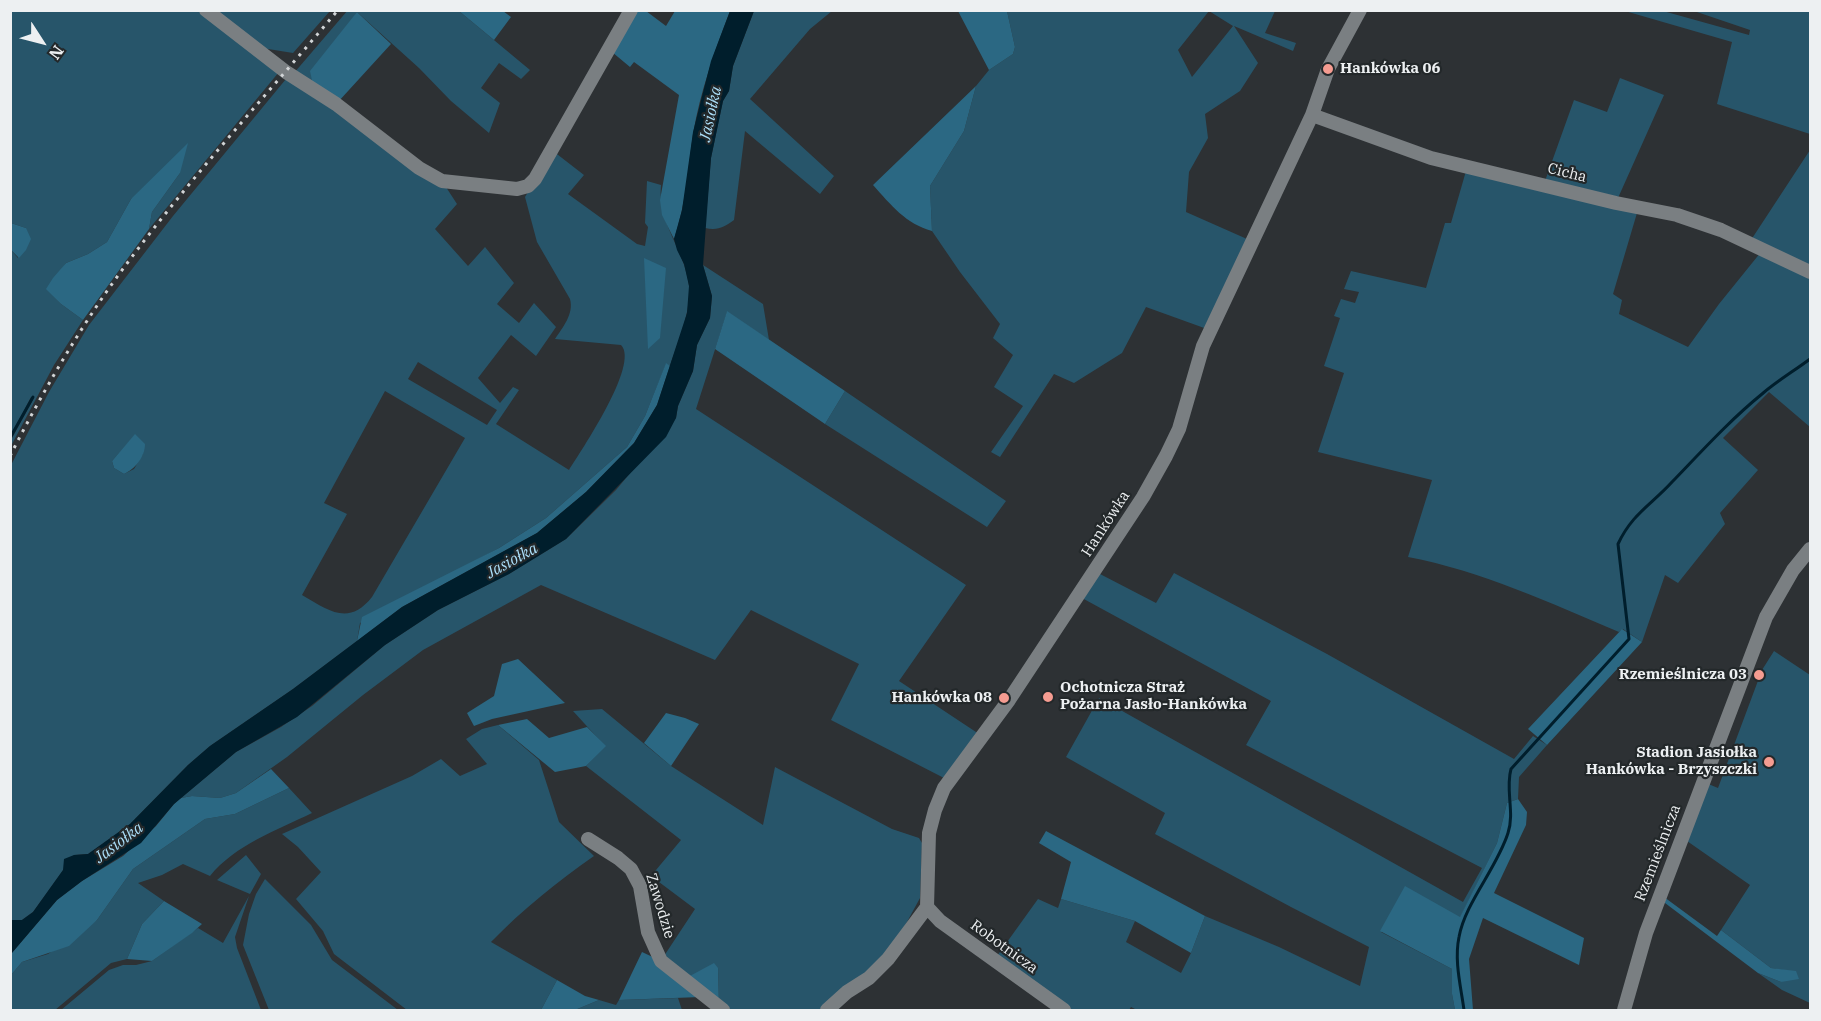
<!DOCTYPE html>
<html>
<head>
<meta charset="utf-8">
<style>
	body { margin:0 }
	#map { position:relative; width:1821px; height:1021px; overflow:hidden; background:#2d3134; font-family:"IBM Plex Serif",serif }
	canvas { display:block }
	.frame { position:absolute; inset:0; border:12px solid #edf0f2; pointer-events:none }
	.north { position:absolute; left:12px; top:12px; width:60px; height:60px; -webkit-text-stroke:4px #23282a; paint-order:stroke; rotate:126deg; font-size:16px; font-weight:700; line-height:24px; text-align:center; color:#edf0f2 }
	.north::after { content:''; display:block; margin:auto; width:21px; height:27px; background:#edf0f2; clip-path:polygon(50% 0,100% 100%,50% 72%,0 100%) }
</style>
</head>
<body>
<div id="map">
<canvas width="1821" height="1021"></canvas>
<div class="frame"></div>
<div class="north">N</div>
</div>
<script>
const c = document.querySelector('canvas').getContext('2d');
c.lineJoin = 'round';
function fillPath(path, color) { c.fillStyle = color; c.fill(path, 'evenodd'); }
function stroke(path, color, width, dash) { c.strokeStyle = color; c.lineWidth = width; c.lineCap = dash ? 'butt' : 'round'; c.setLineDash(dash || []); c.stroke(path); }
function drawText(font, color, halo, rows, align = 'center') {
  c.font = font + ' "IBM Plex Serif",serif'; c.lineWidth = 4.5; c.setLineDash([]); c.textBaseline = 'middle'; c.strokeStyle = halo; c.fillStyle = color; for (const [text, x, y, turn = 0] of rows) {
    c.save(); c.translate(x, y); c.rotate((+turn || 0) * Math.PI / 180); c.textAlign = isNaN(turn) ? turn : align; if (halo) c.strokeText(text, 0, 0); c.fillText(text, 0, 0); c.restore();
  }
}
fillPath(new Path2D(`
	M 348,10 L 459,11 L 530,70 L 521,79 L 499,63 L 481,88 L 500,103 L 489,133 L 451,101 L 419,68 L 357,12 L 313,85 L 294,73 Z
	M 11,11 L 199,11 L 279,72 L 149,229 L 152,212 L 180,173 L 131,199 L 107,242 L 88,254 L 66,263 L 47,289 L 61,304 L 83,320 L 54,365 L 11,446 L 11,440 L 34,398 L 31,397 L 11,436 L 11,250 L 18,258 L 26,228 L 11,223 Z
	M 214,11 L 330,11 L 293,53 L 262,48 Z
	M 754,11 L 832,11 L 810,29 L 750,99 L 834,176 L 820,194 L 745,131 L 734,220 C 724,227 718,231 705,228 L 711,158 L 723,101 L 729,91 L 733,66 Z
	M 1007,11 L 1275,11 L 1265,33 L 1296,43 L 1293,51 L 1234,26 L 1258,63 L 1240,91 L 1205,114 L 1208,138 L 1189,172 L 1186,212 L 1247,239 L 1207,329 L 1146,307 L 1122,353 L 1074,383 L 1054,374 L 1000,457 L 991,452 L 1023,406 L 994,387 L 1013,355 L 993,338 L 1000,324 L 960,272 L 932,231 L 930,186 L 964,131 L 976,86 L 989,70 L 1013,54 L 1015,47 ZM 1209,11 L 1233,26 L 1192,77 L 1178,50 Z
	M 1625,11 L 1663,11 L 1749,35 L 1750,30 L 1694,11 L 1810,11 L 1810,134 L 1717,104 L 1732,42 Z
	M 1620,78 L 1664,95 L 1618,198 L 1545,181 L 1574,100 L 1607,112 Z
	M 286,79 L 332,107 L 444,184 L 457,204 L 435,229 L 468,266 L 485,247 L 514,283 L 497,304 L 519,323 L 534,303 L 556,327 L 536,356 L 511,335 L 478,378 L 500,403 L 513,387 L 519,390 L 496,424 L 569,470 C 581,451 640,364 621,345 L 555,339 C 563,327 574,314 570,299 L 537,242 L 525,197 L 553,151 L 584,175 L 568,194 L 637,244 L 645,246 L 648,227 L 645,223 L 647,181 L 661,185 C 657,224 685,249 689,286 C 691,313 678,341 670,366 L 666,364 L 645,416 L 627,447 L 546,518 L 499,548 L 360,623 L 357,641 L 293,689 L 210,746 L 188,765 L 130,824 L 88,854 L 74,855 L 33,912 L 22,920 L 11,920 L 12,907 L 10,900 L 10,467 L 49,392 L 89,325 L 173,216 ZM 418,362 L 497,410 L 487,425 L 408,379 ZM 385,391 L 465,438 L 372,597 C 349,626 329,611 302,595 L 347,514 L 324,503 ZM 135,435 L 139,440 L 143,454 L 134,469 L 124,474 L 114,468 L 112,461 Z
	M 1810,150 L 1810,268 L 1751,240 Z
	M 1466,171 L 1637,213 L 1613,294 L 1622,300 L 1619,314 L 1688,347 L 1719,304 L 1761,252 L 1810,276 L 1810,427 L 1769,392 L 1723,438 L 1758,470 L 1720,513 L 1725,524 L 1678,583 L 1665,575 L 1642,642 L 1623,629 L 1619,632 C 1550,603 1482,571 1408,557 L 1432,480 L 1318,452 L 1344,373 L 1324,366 L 1340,318 L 1334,316 L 1341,299 L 1355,303 L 1359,292 L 1344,289 L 1351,271 L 1426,288 L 1445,223 L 1451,223 Z
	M 703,265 L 763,304 L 769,340 L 727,312 L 696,409 L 966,585 L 899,681 L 979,734 L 944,778 L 831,720 L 859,664 L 751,610 L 715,660 L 541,585 L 423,650 L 363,695 L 287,757 L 236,793 L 220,798 L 192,796 L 181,798 L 236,752 L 281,727 L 312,706 L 385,645 L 438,610 L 509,574 L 566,539 L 616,490 L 676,418 L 678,406 L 693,371 L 697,345 L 710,318 L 712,296 Z
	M 845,391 L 1006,501 L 987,527 L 825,424 Z
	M 1174,573 L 1327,654 L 1514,759 L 1533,736 L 1547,745 L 1519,777 L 1518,799 L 1507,803 L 1497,843 L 1460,918 L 1381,932 L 1452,969 L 1452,994 L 1455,1010 L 1137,1010 L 1131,1007 L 1129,1010 L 1070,1010 L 997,956 L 1038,899 L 1058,908 L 1061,899 L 1135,921 L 1126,942 L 1181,973 L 1191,953 L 1205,916 L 1279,947 L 1360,986 L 1369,947 L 1291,907 L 1155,834 L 1165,813 L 1066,757 L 1099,698 L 1463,902 L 1482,868 L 1246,745 L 1271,701 L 1082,598 L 1100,574 L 1156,603 Z
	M 1774,651 L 1810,675 L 1810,1003 L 1782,990 L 1758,973 L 1781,982 L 1796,972 L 1771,968 L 1721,930 L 1750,885 L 1687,841 L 1706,783 L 1718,788 L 1762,670 Z
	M 602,709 L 671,766 L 763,825 L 775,767 L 892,829 L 919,838 L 922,843 L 920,898 L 901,933 L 879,961 L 822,1010 L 729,1010 L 719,1004 L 718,968 L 688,977 L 664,956 L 695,909 L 651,876 L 681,840 L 586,766 L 605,746 L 573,711 Z
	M 498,725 L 539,760 L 559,822 L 594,856 C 557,882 523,909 491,942 L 557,980 L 541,1010 L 407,1010 L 334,954 L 323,931 L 296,899 L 321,872 L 298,847 L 282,834 L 412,776 L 441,759 L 460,776 L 487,764 L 466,739 L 482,729 Z
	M 289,788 L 312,813 C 277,830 235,845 210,876 L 183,864 L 162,875 L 138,883 L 164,901 L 142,924 L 127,959 L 111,963 L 55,1010 L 11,1010 L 11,975 L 22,962 L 48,954 L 97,920 L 133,869 L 205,819 L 235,814 Z
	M 246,855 L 261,874 L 250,894 L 217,880 Z
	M 265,879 L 311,925 L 332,960 L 398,1010 L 269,1010 L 243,945 L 249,914 L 256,894 Z
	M 249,896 L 235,937 L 237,948 L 261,1010 L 61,1010 L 109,970 L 123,965 L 136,965 L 152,961 L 198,928 L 223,943 Z
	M 678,998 L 682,1010 L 575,1010 L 599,1000 L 616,1005 L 619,1000 Z`), '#27556a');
fillPath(new Path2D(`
	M 459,11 L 503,11 L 511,17 L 494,40 Z
	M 634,11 L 646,11 L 666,26 L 675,11 L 730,11 C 715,50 700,92 693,134 C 688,169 686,204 674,239 L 662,215 L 660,200 L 679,95 L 634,62 L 630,67 L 612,52 Z
	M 958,11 L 1007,11 L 1015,47 L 1013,54 L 989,70 Z
	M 357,12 L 391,44 L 338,102 L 313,85 L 310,71 Z
	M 976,86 L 964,131 L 930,186 L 932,231 C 906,224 891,205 873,185 Z
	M 188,143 L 180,173 L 152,212 L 149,229 L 83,320 L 61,304 L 46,289 L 53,278 L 66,263 L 88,254 L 107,242 L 131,199 Z
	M 11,223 L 26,228 L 31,239 L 26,250 L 19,258 L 11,250 Z
	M 644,258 L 666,268 L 660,338 L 648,349 Z
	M 727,311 L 845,391 L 825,424 L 715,349 Z
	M 666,363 L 670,366 L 657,405 L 634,443 L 586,492 L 537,533 L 402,607 L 357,641 L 362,617 L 499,548 L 546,518 L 627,447 L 645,416 Z
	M 135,434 L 145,444 C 145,457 135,469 124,474 L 114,468 L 112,461 Z
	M 1622,629 L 1642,642 L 1547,745 L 1528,729 Z
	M 518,659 L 565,703 L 492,719 L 474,726 L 467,713 L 494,696 L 502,664 Z
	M 666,713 L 685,718 L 699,724 L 671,766 L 644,743 Z
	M 527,719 L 549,738 L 587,727 L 606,746 L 586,766 L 555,772 L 498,725 Z
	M 271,769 L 289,788 L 235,814 L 205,819 L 133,869 L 97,920 L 69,946 L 22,962 L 11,975 L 11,954 L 57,900 L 82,881 L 123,856 L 156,826 L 174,804 L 181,798 L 192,796 L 220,798 L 236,793 Z
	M 1518,799 L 1527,812 L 1526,825 L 1494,893 L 1584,938 L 1579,965 L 1483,918 L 1469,959 L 1473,1010 L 1455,1010 L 1452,994 L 1452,969 L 1380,931 L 1405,886 L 1460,917 L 1497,843 L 1507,803 Z
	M 1046,831 L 1205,916 L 1191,953 L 1135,921 L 1061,899 L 1071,862 L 1039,843 Z
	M 1664,897 L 1717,936 L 1721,930 L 1771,968 L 1796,971 L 1799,979 L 1781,982 L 1758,973 L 1661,900 Z
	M 164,901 L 202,924 L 192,933 L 152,961 L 127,959 L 142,924 Z
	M 642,952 L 657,959 L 701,997 L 619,1000 Z
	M 714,963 L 718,968 L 719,1004 L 688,977 Z
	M 557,980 L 585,996 L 599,1000 L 575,1010 L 541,1010 Z`), '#2b6883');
fillPath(new Path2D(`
	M 730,11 L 754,11 L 733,66 L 729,91 L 723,101 L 711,158 L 703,265 L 712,296 L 710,318 L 697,345 L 693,371 L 678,406 L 676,418 L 666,437 L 566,539 L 509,574 L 438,610 L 385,645 L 297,717 L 236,752 L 174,804 L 141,843 L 82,881 L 57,900 L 11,954 L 11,920 L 22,920 L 33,912 L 63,870 L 64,859 L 74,855 L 88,854 L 130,824 L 188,765 L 210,746 L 293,689 L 402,607 L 537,533 L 586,492 L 634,443 L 657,405 L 687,313 L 689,286 L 684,264 L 677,250 L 674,239 L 682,210 L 693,132 L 711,61 Z`), '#001e2c');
stroke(new Path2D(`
	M 10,438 L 33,397
	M 1464,1010 C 1461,987 1454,961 1459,937 C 1465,903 1497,868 1508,833 C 1515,812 1505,790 1511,769 L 1629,639 L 1618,544 C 1632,514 1651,505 1672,482 C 1701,452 1730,420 1762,394 C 1777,381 1794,371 1810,359`), '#001e2c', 3);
stroke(new Path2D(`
	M 206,10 L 286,72 L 336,104 L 419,168 L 442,181 L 517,189 L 528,186 L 535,179 L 631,10
	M 1312,115 L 1431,158 L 1616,203 L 1677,215 L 1721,230 L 1810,272
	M 588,839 L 618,858 L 631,869 L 640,886 L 648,932 L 661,961 L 723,1010
	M 927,907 L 940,921 L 1064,1010
	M 827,1010 L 847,992 L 869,978 L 888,959 L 927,907 L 929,833 L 935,810 L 944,788 L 1009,700 L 1143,497 L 1166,456 L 1179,429 L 1203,346 L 1312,115 L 1328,69 L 1360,10
	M 1624,1010 L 1646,933 L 1766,617 L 1793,570 L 1810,549`), '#7a7f82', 14);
stroke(new Path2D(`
	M 10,456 C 39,399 71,343 107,291 C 177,192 260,103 338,10`), '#d2d5d7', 3, [3, 6]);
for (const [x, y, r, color] of [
	[1328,69,6,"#f59c91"],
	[1759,675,6,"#f59c91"],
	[1048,697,6,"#f59c91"],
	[1004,698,6,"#f59c91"],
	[1769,762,6,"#f59c91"]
]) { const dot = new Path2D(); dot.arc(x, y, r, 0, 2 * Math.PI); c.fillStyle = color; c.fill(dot); stroke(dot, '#23282a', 2); }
drawText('bold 15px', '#edf0f2', '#23282a', [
	["Hankówka 06",1340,69,"left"],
	["Rzemieślnicza 03",1747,675],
	["Ochotnicza Straż",1060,688,"left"],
	["Pożarna Jasło-Hankówka",1060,705,"left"],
	["Hankówka 08",992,698],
	["Stadion Jasiołka",1757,753],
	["Hankówka - Brzyszczki",1757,770]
], 'right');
drawText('15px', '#edf0f2', '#23282a', [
	["Cicha",1567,173,14],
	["Hankówka",1106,524,-57],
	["Rzemieślnicza",1658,853,-69],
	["Zawodzie",660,906,73],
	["Robotnicza",1004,947,36]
]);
drawText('italic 16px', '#abdef8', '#23282a', [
	["Jasiołka",711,114,-78],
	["Jasiołka",512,561,-29],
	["Jasiołka",119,843,-37]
]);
</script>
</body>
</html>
